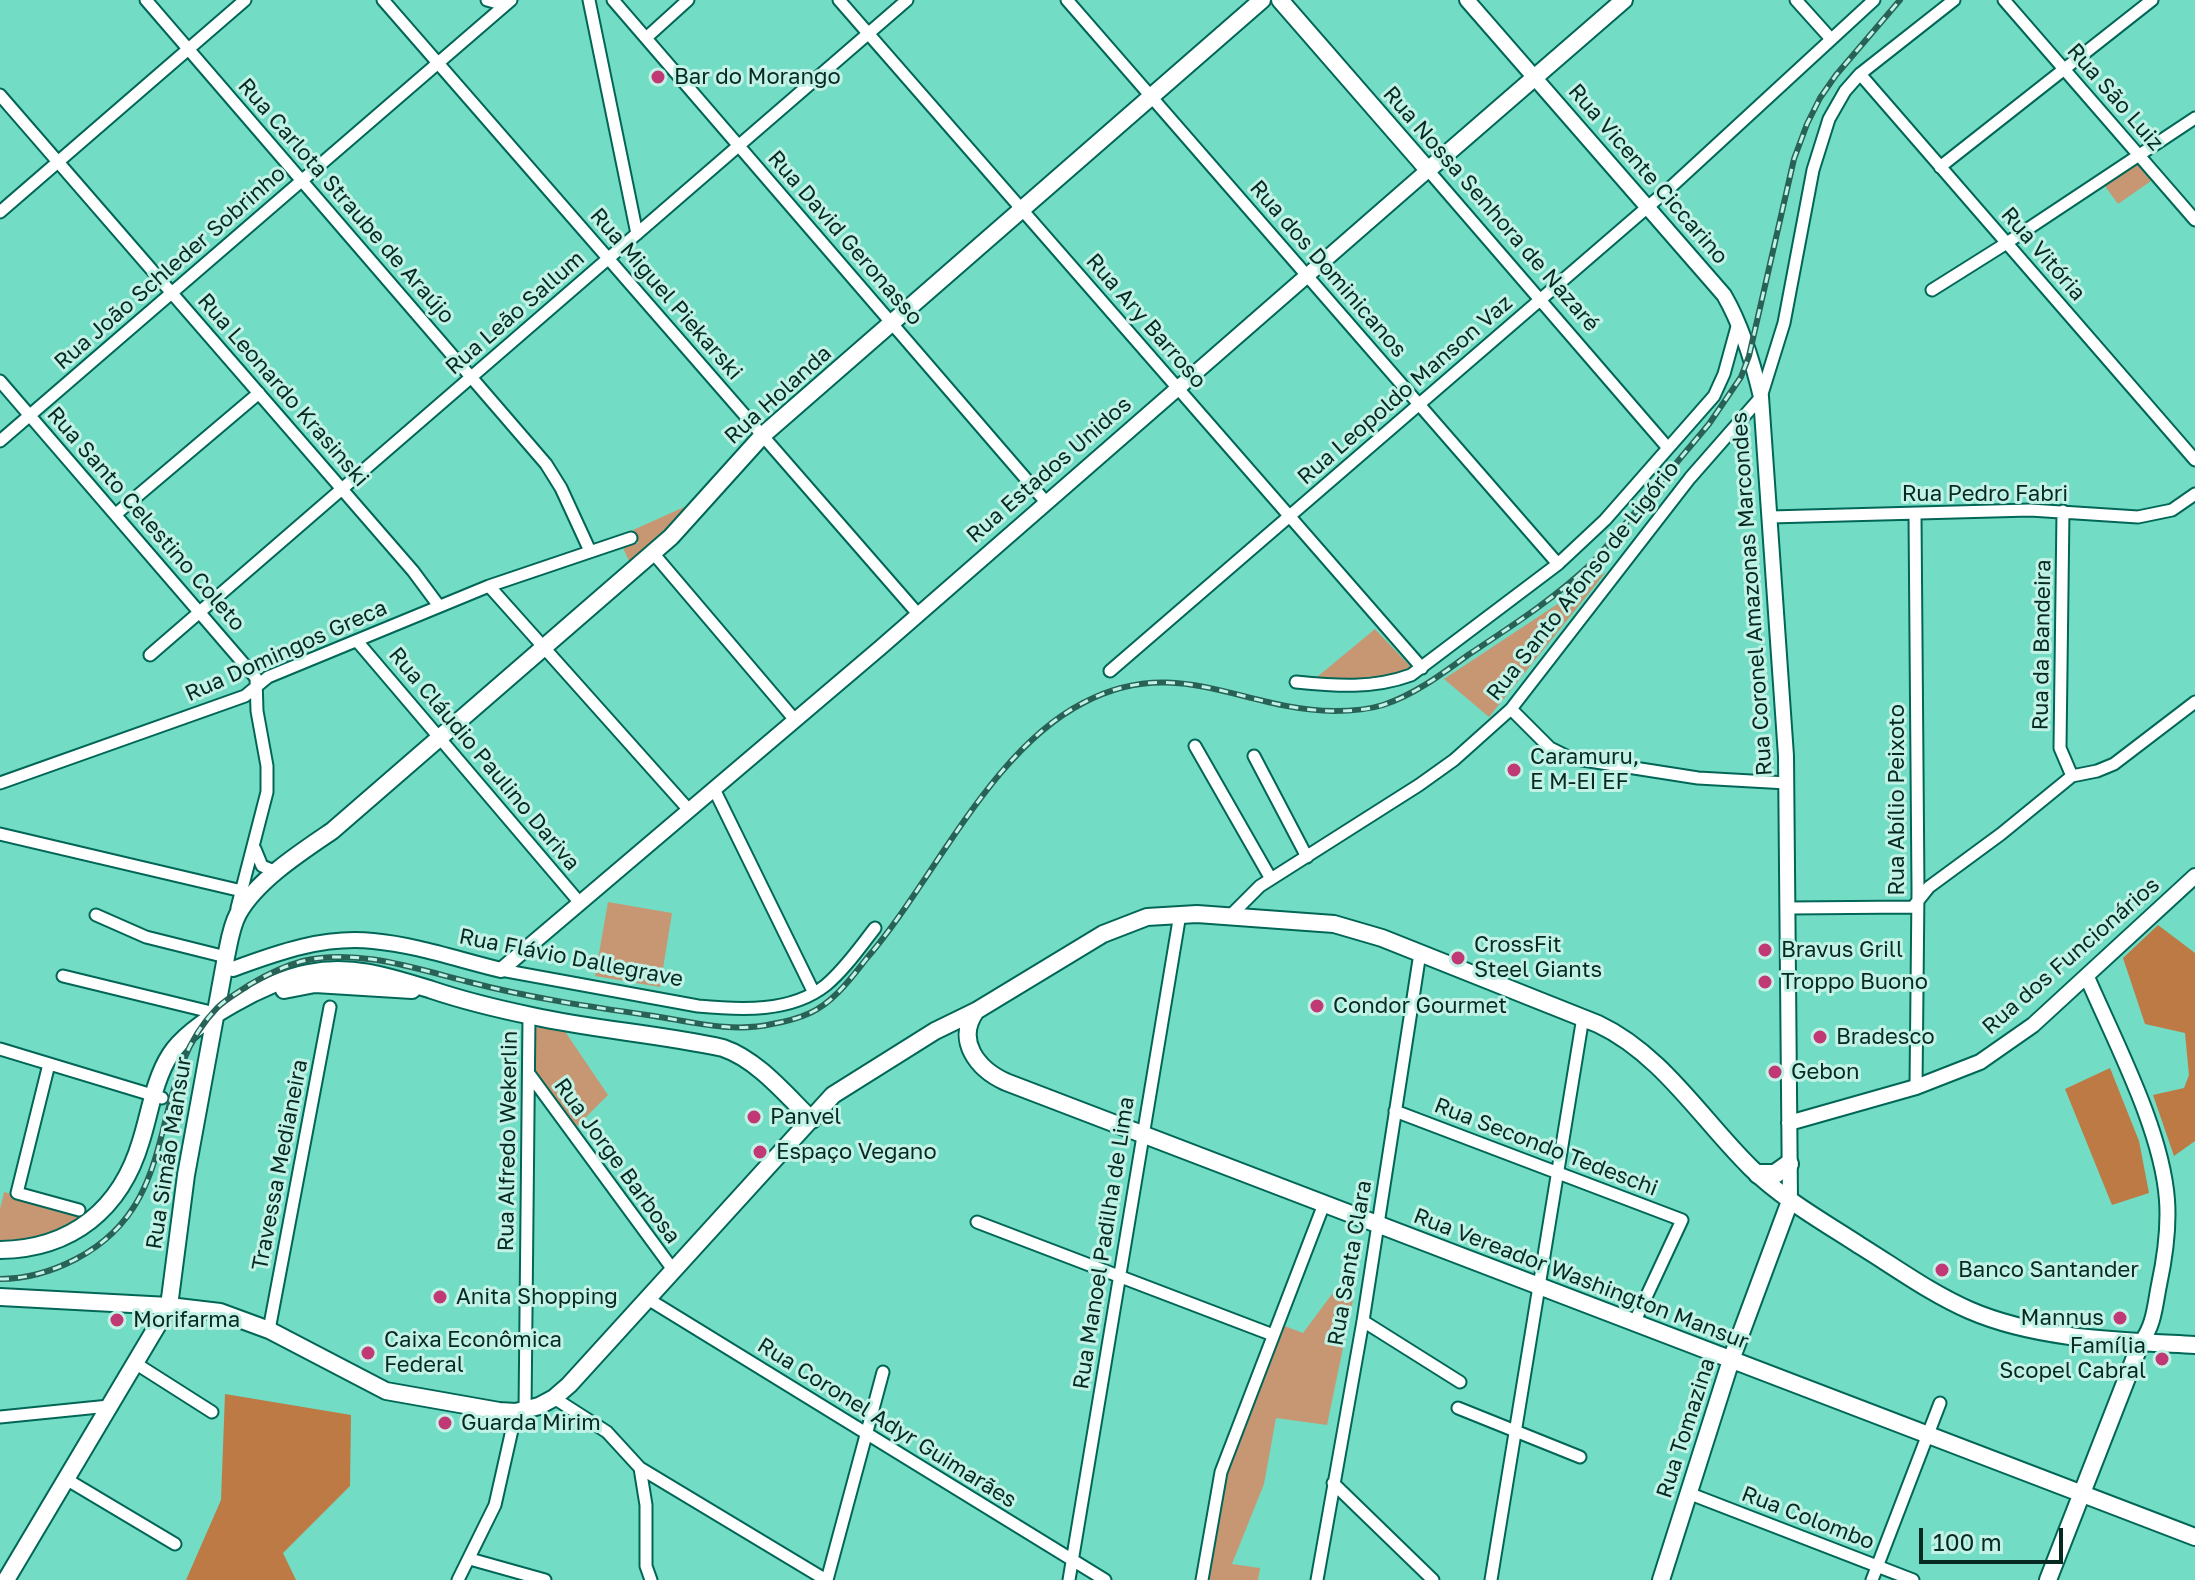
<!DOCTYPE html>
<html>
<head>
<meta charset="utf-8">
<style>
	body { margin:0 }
	#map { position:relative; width:2195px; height:1580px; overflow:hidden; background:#72dcc5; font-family:"Golos Text",sans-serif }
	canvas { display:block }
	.scale { position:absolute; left:1919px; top:1528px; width:144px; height:36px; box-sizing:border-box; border:4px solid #062922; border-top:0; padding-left:10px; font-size:24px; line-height:28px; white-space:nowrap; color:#062922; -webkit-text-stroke:6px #c2f2e6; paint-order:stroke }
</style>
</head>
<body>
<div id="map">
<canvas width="2195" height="1580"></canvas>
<div class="scale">100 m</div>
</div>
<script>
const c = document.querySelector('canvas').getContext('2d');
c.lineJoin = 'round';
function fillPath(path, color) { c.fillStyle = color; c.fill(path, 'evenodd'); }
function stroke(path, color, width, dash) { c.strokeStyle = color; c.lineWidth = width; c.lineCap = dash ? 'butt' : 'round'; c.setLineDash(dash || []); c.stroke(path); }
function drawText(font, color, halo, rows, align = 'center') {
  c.font = font + ' "Golos Text",sans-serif'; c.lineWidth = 6; c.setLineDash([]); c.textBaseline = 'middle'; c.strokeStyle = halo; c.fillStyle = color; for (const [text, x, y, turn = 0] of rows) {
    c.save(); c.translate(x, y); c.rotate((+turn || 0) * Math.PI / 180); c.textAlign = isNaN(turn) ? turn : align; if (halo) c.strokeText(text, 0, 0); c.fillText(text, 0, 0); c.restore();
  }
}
fillPath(new Path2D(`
	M 2139,163 L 2151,181 L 2118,204 L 2105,186 Z
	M 691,504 L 667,529 L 629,561 L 623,548 L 638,543 L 633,530 Z
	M 1606,572 L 1489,717 L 1444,679 Z
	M 1375,629 L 1411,667 C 1380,681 1350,680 1317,677 Z
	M 608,902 L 672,913 L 660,987 L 595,976 Z
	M 534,1027 L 564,1030 L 608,1095 L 575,1128 L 532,1068 Z
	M 4,1192 L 89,1216 L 58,1233 L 0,1246 L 0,1209 Z
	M 1335,1290 L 1341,1292 L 1355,1290 L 1327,1425 L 1276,1418 L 1264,1484 L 1232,1564 L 1260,1568 L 1258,1580 L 1209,1580 L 1226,1474 L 1282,1325 L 1303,1333 Z`), '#c79774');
fillPath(new Path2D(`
	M 2158,925 L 2195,953 L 2195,1141 L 2174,1156 L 2153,1095 L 2184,1088 L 2189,1075 L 2185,1033 L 2145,1024 L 2123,958 Z
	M 2110,1068 L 2139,1141 L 2149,1193 L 2112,1205 L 2065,1089 Z
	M 225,1394 L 351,1415 L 350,1486 L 283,1553 L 296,1580 L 186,1580 L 221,1500 Z`), '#bd7a45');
const minor = new Path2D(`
	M 146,0 L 546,464 L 561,488 L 590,551
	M 383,0 L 918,614
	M 487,0 L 505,5
	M 589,0 L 637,234
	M 613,0 L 1045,501
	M 839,0 L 1422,668
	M 1067,0 L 1558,564
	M 1796,0 L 1831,39
	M 2004,0 L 2195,220
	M 646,38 L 688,0
	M 1860,74 L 2195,460
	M 0,95 L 413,571 L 439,606
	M 1940,167 L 2152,0
	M 1428,170 L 1668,448
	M 0,212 L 245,0
	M 1932,290 L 2002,246 L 2195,118
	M 0,381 L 256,678 L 257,711 L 267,766 L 267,792 L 237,908
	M 0,441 L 511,0
	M 2063,511 L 2060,748 L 2072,776
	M 116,514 L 259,393
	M 1915,514 L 1918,890 L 1916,1087
	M 1770,517 L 2030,510 L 2138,517 L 2172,510 L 2195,494
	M 653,553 L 795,720
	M 489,586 L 689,810
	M 357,641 L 580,903
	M 150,655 L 907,0
	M 1110,671 L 1672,186 L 1874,0
	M 1296,682 C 1336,686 1373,689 1411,675 L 1558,564 L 1605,520 L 1714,396 L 1724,374 L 1738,323
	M 1511,709 L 1550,748 L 1570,758 L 1698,778 L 1787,783
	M 1195,746 L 1271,879
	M 1254,756 L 1307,857
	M 0,783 L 245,696 L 268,677 L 489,586 L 631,538
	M 714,789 L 814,993
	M 0,834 L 242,891
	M 255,849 L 262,866 L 277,872
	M 1788,908 L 1913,907 L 1929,887 L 2001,834 L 2072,776 L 2097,771 L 2114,764 L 2195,702
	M 96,915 L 146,937 L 226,957
	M 1230,916 L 1260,886 L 1419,785 L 1454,760 L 1511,709 L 1690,478 L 1761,397 L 1784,323 L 1813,170 L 1829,119 L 1845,91 L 1860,74 L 1954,0
	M 501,970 L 698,1006 C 740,1010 791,1013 826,985 C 845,969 860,947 875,928
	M 63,976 L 215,1013
	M 0,1049 L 162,1098
	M 49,1064 L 17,1193 L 79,1210
	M 530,1075 L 674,1271
	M 1395,1111 L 1682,1220 L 1634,1323
	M 977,1222 L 1273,1335
	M 648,1299 L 1105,1580
	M 1363,1321 L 1460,1382
	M 269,1330 L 330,1007
	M 135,1363 L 212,1412
	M 554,1398 L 607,1432 L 640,1468 L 646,1505 L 646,1566 L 651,1580
	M 1458,1408 L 1580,1457
	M 525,1411 L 529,1016
	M 0,1417 L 109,1406
	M 640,1468 L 826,1580
	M 66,1479 L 175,1544
	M 1333,1483 L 1433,1580
	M 1688,1493 L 1913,1580
	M 470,1559 L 545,1580
	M 458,1580 L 495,1505 L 516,1412
	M 827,1580 L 883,1372
	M 1069,1580 L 1180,914
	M 1202,1580 L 1221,1472 L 1324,1204
	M 1317,1580 L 1363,1321 L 1420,953
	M 1491,1580 L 1583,1017
	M 1872,1580 L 1940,1403`);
const tertiary = new Path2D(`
	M 1467,0 L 1724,295 C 1742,326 1753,363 1761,397 L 1786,756 L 1790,1201
	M 233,969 C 279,952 324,936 373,941 C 417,945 459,960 501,970 L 880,648 L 1428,170
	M 2087,977 C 2115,1042 2162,1130 2167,1200 C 2169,1228 2165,1257 2159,1285 C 2155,1305 2154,1326 2141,1342
	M 1789,1123 L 1916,1087 L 1980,1062 L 2033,1025 L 2195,876`);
const secondary = new Path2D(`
	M 1280,0 L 1428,170 L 1624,0
	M 284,990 L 315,984 L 412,990
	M 976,1011 C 955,1040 977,1069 1006,1082 L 2195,1537
	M 0,1250 C 72,1249 121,1209 141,1141 C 150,1113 154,1080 170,1055 C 191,1022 270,980 308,973 C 353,964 390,977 432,990 C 465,1001 498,1009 532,1016 C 595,1030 660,1034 723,1048 C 758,1060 786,1095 812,1120
	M 0,1297 L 169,1306 L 220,1312 L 269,1330 L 386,1391 L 499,1411 L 516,1412 L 539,1406 L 554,1398 L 569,1385 L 833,1095 L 935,1031 L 976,1011 L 1103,934 L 1147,917 L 1197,914 L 1334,924 L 1382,938 L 1598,1024 C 1662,1054 1702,1120 1751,1168 C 1783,1199 1822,1221 1859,1245 C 1895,1267 1930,1293 1969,1310 C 2038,1340 2121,1341 2195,1345
	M 6,1580 L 169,1306 L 186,1175 L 226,957 C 229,943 231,927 238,914 C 256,881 301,852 332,831 L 671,537 L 763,435 L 1262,0
	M 1661,1580 L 1731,1360 L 1790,1201
	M 2048,1580 L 2141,1342`);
const primary = new Path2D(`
	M 1758,1174 L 1775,1174 L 1789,1164`);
stroke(minor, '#026657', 15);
stroke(tertiary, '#026657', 18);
stroke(secondary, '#026657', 20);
stroke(primary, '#026657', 22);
stroke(minor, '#fff', 11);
stroke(tertiary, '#fff', 14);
stroke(secondary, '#fff', 16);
stroke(primary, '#fff', 18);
const rail = new Path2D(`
	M 0,1279 C 26,1279 53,1271 76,1259 C 187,1201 143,1084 217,1008 C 226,999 239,992 249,985 C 266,975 284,966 303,961 C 357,948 417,969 469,982 C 530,998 592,1007 654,1016 C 692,1022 734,1033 772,1024 C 784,1022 799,1018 810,1013 C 834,1002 851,978 867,958 C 934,880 990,751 1083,703 C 1177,653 1242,710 1334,711 C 1350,711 1367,710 1383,705 C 1414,695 1442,674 1468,655 C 1512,626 1557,597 1595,560 L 1709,424 L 1741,377 L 1749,356 L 1794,159 L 1807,124 L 1820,98 L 1836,75 L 1900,0`);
stroke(rail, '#286256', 6);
stroke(rail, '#c2f2e6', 3, [9]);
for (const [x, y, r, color] of [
	[658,77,8,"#c03874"],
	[1514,770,8,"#c03874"],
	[1765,950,8,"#c03874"],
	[1458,958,8,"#c03874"],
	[1765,982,8,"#c03874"],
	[1317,1006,8,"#c03874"],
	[1820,1037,8,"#c03874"],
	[1775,1072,8,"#c03874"],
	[754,1117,8,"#c03874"],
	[760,1152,8,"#c03874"],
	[1942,1270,8,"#c03874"],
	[440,1297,8,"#c03874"],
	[2120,1318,8,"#c03874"],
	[117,1320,8,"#c03874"],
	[368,1353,8,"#c03874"],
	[2162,1359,8,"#c03874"],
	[445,1423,8,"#c03874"]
]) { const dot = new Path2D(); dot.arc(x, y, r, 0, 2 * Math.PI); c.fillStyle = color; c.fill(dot); stroke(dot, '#c2f2e6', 3); }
drawText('22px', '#062922', '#c2f2e6', [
	["Bar do Morango",674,77],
	["Caramuru,",1530,757],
	["E M-EI EF",1530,782],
	["CrossFit",1474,945],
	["Steel Giants",1474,970],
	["Bravus Grill",1781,950],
	["Troppo Buono",1781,982],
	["Condor Gourmet",1333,1006],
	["Bradesco",1836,1037],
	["Gebon",1791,1072],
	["Panvel",770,1117],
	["Espaço Vegano",776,1152],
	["Banco Santander",1958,1270],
	["Anita Shopping",456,1297],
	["Mannus",2104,1318,"right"],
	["Morifarma",133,1320],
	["Caixa Econômica",384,1340],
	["Federal",384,1365],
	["Família",2146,1346,"right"],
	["Scopel Cabral",2146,1371,"right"],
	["Guarda Mirim",461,1423]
], 'left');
drawText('22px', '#062922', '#c2f2e6', [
	["Rua São Luiz",2115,97,49],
	["Rua Vicente Ciccarino",1648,174,49],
	["Rua Carlota Straube de Araújo",346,201,49],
	["Rua Nossa Senhora de Nazaré",1491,209,49],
	["Rua David Geronasso",845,238,49],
	["Rua Vitória",2043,254,49],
	["Rua João Schleder Sobrinho",170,268,-41],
	["Rua dos Dominicanos",1328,269,49],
	["Rua Miguel Piekarski",666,294,49],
	["Rua Leão Sallum",515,313,-41],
	["Rua Ary Barroso",1146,321,49],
	["Rua Leonardo Krasinski",283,390,49],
	["Rua Leopoldo Manson Vaz",1405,390,-41],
	["Rua Holanda",778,395,-42],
	["Rua Estados Unidos",1049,470,-41],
	["Rua Pedro Fabri",1985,494],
	["Rua Santo Celestino Coleto",146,519,49],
	["Rua Santo Afonso de Ligório",1583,581,-52],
	["Rua Coronel Amazonas Marcondes",1752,594,-94],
	["Rua da Bandeira",2042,645,-89],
	["Rua Domingos Greca",286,651,-24],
	["Rua Cláudio Paulino Dariva",484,759,50],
	["Rua Abílio Peixoto",1897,800,-90],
	["Rua dos Funcionários",2071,956,-41],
	["Rua Flávio Dallegrave",571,958,11],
	["Rua Alfredo Wekerlin",508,1141,-89],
	["Rua Secondo Tedeschi",1546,1147,21],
	["Rua Simão Mansur",169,1153,-81],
	["Rua Jorge Barbosa",617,1161,54],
	["Travessa Medianeira",280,1165,-79],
	["Rua Manoel Padilha de Lima",1104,1243,-81],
	["Rua Santa Clara",1350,1263,-80],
	["Rua Vereador Washington Mansur",1581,1279,21],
	["Rua Coronel Adyr Guimarães",887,1423,32],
	["Rua Tomazina",1686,1428,-72],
	["Rua Colombo",1808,1518,21]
]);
</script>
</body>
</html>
